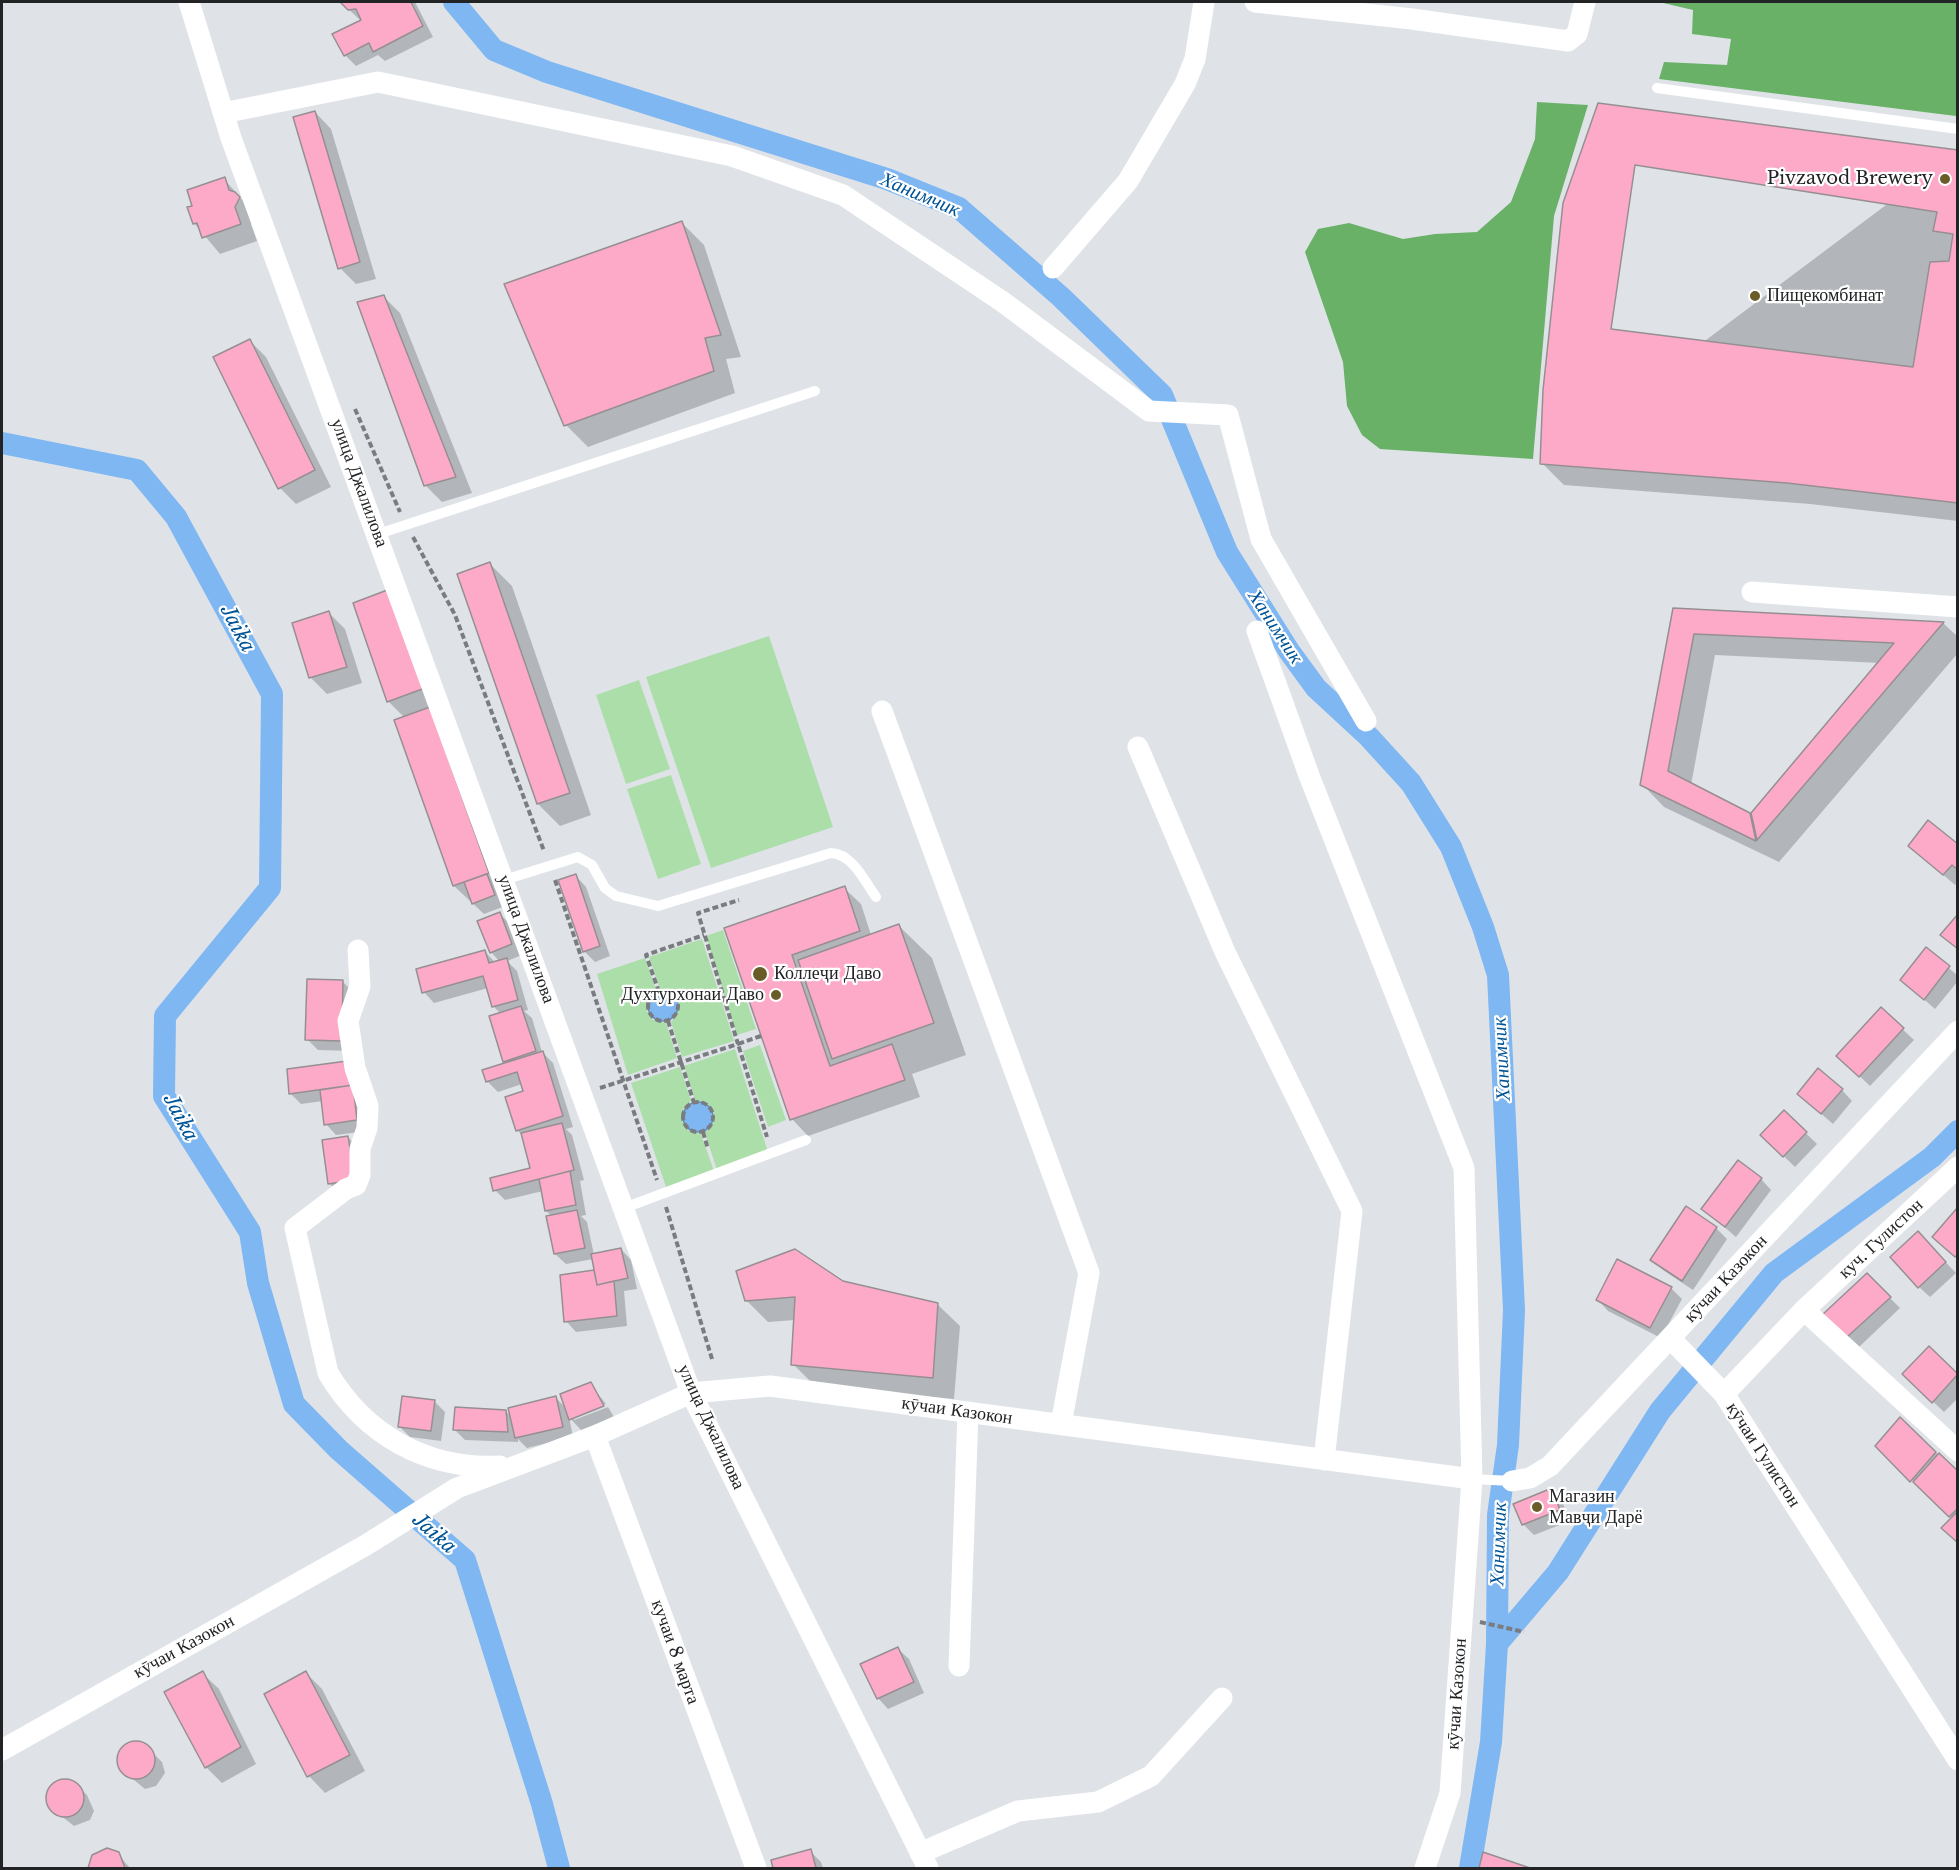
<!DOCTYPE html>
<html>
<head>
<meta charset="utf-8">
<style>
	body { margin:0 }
	#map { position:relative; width:1959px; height:1870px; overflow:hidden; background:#dfe3e8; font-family:"Libre Baskerville",serif }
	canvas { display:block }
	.frame { position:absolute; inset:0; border:3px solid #222325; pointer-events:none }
</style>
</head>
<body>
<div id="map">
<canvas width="1959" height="1870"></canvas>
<div class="frame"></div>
</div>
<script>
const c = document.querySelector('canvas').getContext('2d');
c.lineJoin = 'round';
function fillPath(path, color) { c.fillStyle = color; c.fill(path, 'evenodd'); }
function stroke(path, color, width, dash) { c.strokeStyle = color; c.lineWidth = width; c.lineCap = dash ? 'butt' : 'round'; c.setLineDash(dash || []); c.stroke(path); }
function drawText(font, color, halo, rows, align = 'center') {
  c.font = font + ' "Libre Baskerville",serif'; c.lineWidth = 4.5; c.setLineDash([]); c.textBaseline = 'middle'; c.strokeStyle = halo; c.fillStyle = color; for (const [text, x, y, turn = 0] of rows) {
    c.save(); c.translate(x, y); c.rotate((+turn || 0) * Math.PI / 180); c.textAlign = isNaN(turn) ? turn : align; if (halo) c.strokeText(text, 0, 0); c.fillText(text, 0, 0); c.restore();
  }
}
fillPath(new Path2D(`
	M 769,636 L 833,827 L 711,868 L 646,677 Z
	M 639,680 L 670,769 L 626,784 L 596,695 Z
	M 671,775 L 701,864 L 658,879 L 627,789 Z
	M 723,930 L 756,1029 L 737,1035 L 706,936 Z
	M 702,939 L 734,1041 L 682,1057 L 671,1022 C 685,1009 680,990 660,989 L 649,957 Z
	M 645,958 L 656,990 L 648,1000 L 647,1011 L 653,1020 L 666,1023 L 677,1058 L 628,1075 L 597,974 Z
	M 760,1045 L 786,1120 L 768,1127 L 743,1051 Z
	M 735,1049 L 768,1152 L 717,1170 L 705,1133 L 713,1123 L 714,1112 L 707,1103 L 695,1100 L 684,1066 Z
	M 680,1067 L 691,1101 L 683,1110 L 682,1121 L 689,1131 L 701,1134 L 714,1171 L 667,1190 L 631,1083 Z`), '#acdeaa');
fillPath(new Path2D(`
	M 1659,2 L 1957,2 L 1956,116 L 1659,79 L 1664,62 L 1727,65 L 1731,39 L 1692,34 L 1693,10 Z
	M 1537,102 L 1588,105 L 1554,216 L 1533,459 L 1380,449 L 1362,435 L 1347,406 L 1343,362 L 1305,252 L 1318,229 L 1349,223 L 1403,239 L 1435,234 L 1477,232 L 1511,202 L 1535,139 Z`), '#68b167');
const water = new Path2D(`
	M648 1006a15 15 0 1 1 30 0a15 15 0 1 1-30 0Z
	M683 1117a15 15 0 1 1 30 0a15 15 0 1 1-30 0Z`);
fillPath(water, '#7fb7f2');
stroke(water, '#638bb4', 1.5);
fillPath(new Path2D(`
	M 341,2 L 415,2 L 433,37 L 385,61 L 378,55 L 356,66 L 345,55 L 361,21 Z
	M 315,112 L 331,129 L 376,279 L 356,284 L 340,268 Z
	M 1958,151 L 1958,521 L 1810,504 L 1564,485 L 1542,463 Z
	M 224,179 L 256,215 L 251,224 L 257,241 L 220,254 L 194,223 L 194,206 Z
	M 682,223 L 704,245 L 741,357 L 726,359 L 735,393 L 588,447 L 566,425 Z
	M 384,297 L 400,313 L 472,493 L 442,502 L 426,486 L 359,303 Z
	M 249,340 L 266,357 L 331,487 L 296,504 L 280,488 Z
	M 490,564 L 512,586 L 591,815 L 560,826 L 538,804 Z
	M 390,591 L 505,906 L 484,914 L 454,886 L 396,721 L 405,718 L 388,701 Z
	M 1674,610 L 1943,623 L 1958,637 L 1958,653 L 1779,862 L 1664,807 L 1642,784 ZM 1715,655 L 1880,663 L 1751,816 L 1691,785 Z
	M 329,613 L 345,629 L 362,683 L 327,694 L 311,678 L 294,624 Z
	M 1910,846 L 1958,846 L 1958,881 L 1955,885 Z
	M 576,876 L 586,887 L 610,956 L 595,962 L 584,951 Z
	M 844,888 L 861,904 L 871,935 L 899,926 L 932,958 L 966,1055 L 912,1074 L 920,1097 L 808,1136 L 792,1119 L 726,929 Z
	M 499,913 L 510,924 L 522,955 L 507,961 L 517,971 L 528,1010 L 524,1011 L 532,1018 L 542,1052 L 553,1063 L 573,1127 L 566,1129 L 572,1135 L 584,1180 L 580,1181 L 586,1215 L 581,1216 L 587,1222 L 594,1255 L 621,1249 L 631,1260 L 637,1289 L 624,1291 L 627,1326 L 576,1332 L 566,1321 L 561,1277 L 596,1272 L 593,1259 L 566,1264 L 555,1254 L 552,1216 L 546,1211 L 543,1191 L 505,1200 L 495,1190 L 531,1169 L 523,1136 L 517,1130 L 525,1092 L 522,1084 L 498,1092 L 487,1081 L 507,1064 L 504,1061 L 501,1014 L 493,1006 L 488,988 L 434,1003 L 424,992 L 485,952 L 496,963 L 500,962 L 491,952 Z
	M 1927,949 L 1958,976 L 1958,981 L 1935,1009 L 1902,980 Z
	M 343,982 L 353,992 L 352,1051 L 318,1050 L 307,1039 Z
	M 1881,1009 L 1914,1040 L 1870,1086 L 1849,1066 Z
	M 346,1063 L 367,1131 L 336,1135 L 326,1124 L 323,1101 L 301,1104 L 290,1093 Z
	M 1842,1090 L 1852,1101 L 1833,1124 L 1810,1104 Z
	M 1784,1112 L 1817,1144 L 1795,1167 L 1762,1135 Z
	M 348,1137 L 358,1148 L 340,1194 L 329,1183 Z
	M 1761,1179 L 1771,1190 L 1736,1237 L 1703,1209 Z
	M 1686,1208 L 1716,1228 L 1727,1239 L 1693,1290 L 1663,1270 L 1652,1259 Z
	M 1928,1244 L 1956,1273 L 1930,1297 L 1919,1287 Z
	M 1867,1275 L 1900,1308 L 1858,1348 L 1825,1315 Z
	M 843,1282 L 937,1304 L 960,1326 L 954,1399 L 815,1386 L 793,1364 L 795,1320 L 768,1322 L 746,1300 Z
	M 1671,1288 L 1682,1299 L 1661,1338 L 1608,1311 L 1598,1300 Z
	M 1929,1348 L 1958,1376 L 1958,1398 L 1944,1412 L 1904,1374 Z
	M 590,1384 L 606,1404 L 574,1416 L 574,1420 L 608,1407 L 614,1417 L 581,1430 L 569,1417 L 573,1437 L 527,1448 L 518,1439 L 518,1442 L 465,1440 L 454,1429 L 506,1411 L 512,1418 L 556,1398 L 567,1409 Z
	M 434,1401 L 445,1412 L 441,1441 L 410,1437 L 400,1427 Z
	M 1900,1419 L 1958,1473 L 1958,1541 L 1952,1519 L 1877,1446 Z
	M 1551,1490 L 1562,1501 L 1570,1521 L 1534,1535 L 1523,1524 Z
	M 898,1649 L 909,1659 L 924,1693 L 888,1709 L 878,1698 Z
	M 202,1673 L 219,1689 L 256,1764 L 222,1783 L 206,1767 Z
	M 306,1673 L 322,1689 L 365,1771 L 325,1793 L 309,1776 L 266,1695 Z
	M 137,1743 L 151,1751 L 162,1762 L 165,1773 L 156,1786 L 145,1789 L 123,1771 L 119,1755 L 126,1745 Z
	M 66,1780 L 76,1784 L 87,1795 L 94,1811 L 90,1820 L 74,1826 L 52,1809 L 48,1798 L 51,1787 Z
	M 810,1851 L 821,1862 L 823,1868 L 774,1868 L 773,1861 Z
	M 118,1854 L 130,1868 L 90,1868 L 89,1867 Z
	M 1484,1854 L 1525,1868 L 1480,1868 Z`), '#0003');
stroke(new Path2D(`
	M 454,2 L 494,50 L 547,72 L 887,179 L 959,208 L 1061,297 L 1162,395 L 1227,552 L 1289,651 L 1316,688 L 1369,737 L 1411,783 L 1451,847 L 1483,927 L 1498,975 L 1514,1310 L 1508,1445 L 1498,1515 L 1497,1644
	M 2,443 L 137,470 L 176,517 L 272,694 L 270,888 L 165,1016 L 164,1096 L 250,1232 L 258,1283 L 294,1404 L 339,1450 L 465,1560 L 542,1804 L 559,1868
	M 1470,1868 L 1491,1742 L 1497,1644 L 1558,1572 L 1660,1411 L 1774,1273 L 1932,1157 L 1958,1131`), '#7fb7f2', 22);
const building = new Path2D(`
	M 340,2 L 411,2 L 423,26 L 373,52 L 369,43 L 344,56 L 332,34 L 361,20 L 356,9 L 348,10 Z
	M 1598,103 L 1958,150 L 1958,503 L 1787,483 L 1540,464 L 1543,390 L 1563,203 Z
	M 315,111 L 360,262 L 338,269 L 293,117 Z
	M 1635,165 L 1937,212 L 1933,231 L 1953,234 L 1949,261 L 1930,262 L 1913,367 L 1611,329 Z
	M 225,177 L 229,190 L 235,192 L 240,197 L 235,207 L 241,224 L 202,238 L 197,223 L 193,224 L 187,207 L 192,206 L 187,190 Z
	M 682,221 L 721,335 L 705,338 L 714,371 L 564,426 L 504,284 Z
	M 384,295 L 456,477 L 424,486 L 357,302 Z
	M 250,339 L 315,470 L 278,489 L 213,357 Z
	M 490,562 L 570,793 L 537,804 L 457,574 Z
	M 390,589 L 425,688 L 387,702 L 353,603 Z
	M 1673,608 L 1944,622 L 1757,840 L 1751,813 L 1894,643 L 1694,634 L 1668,771 L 1750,813 L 1756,841 L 1640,785 Z
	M 329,611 L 347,667 L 309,678 L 292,623 Z
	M 430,707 L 489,873 L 453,886 L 394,720 Z
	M 1928,820 L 1958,844 L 1958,870 L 1952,865 L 1943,875 L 1908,846 Z
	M 487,874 L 495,895 L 472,904 L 464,882 Z
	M 576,874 L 600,946 L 583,952 L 558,880 Z
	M 845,886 L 860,931 L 792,955 L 830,1066 L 892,1044 L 905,1080 L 790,1120 L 724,928 Z
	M 500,912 L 512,944 L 490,953 L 477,921 Z
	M 1958,914 L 1958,949 L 1940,935 Z
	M 899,924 L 934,1023 L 832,1059 L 798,960 Z
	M 1926,947 L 1950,966 L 1924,1000 L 1900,980 Z
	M 485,950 L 489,963 L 507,958 L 518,1000 L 492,1007 L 483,976 L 422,993 L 416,969 Z
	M 307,979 L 343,980 L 342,1041 L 305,1040 Z
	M 521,1006 L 536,1051 L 503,1062 L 489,1016 Z
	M 1881,1007 L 1904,1028 L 1859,1077 L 1836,1056 Z
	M 543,1051 L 563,1116 L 516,1131 L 505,1097 L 523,1091 L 517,1072 L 486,1082 L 482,1070 Z
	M 347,1061 L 353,1085 L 289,1094 L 287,1069 Z
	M 1818,1068 L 1843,1089 L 1821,1114 L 1797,1094 Z
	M 353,1085 L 357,1120 L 324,1125 L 320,1090 Z
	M 1784,1110 L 1807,1132 L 1783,1157 L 1760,1135 Z
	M 562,1123 L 574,1170 L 493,1191 L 490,1178 L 530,1168 L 521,1133 Z
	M 348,1136 L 355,1180 L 328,1184 L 322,1140 Z
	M 1738,1160 L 1762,1178 L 1725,1227 L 1701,1209 Z
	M 570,1171 L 576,1205 L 545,1211 L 539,1179 Z
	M 1686,1206 L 1717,1227 L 1682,1281 L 1650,1260 Z
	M 1958,1207 L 1958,1254 L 1955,1257 L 1932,1237 Z
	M 577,1210 L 585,1248 L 554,1254 L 546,1216 Z
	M 1918,1231 L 1946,1262 L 1918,1288 L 1890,1257 Z
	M 621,1248 L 628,1278 L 597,1285 L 591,1254 Z
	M 795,1249 L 843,1281 L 938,1303 L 933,1378 L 791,1365 L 795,1297 L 745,1301 L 736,1271 Z
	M 1617,1259 L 1672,1287 L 1650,1328 L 1596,1300 Z
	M 594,1270 L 597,1285 L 614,1281 L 617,1316 L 564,1322 L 560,1275 Z
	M 1867,1273 L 1891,1297 L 1846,1338 L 1822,1315 Z
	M 1929,1346 L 1958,1374 L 1932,1403 L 1902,1374 Z
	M 591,1382 L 604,1406 L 569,1420 L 560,1394 Z
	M 402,1396 L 435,1400 L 431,1431 L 398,1427 Z
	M 556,1396 L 563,1427 L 515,1438 L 508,1408 Z
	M 455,1407 L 506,1410 L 508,1432 L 453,1430 Z
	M 1900,1417 L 1936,1452 L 1910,1482 L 1875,1446 Z
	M 1939,1453 L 1958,1471 L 1958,1508 L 1949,1517 L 1913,1482 Z
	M 1552,1488 L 1560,1510 L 1522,1525 L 1513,1504 Z
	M 1958,1511 L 1958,1543 L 1941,1528 Z
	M 898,1647 L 914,1682 L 877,1699 L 860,1664 Z
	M 203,1671 L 241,1747 L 205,1768 L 164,1692 Z
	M 306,1671 L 350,1755 L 307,1777 L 264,1694 Z
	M117 1760a19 19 0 1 1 38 0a19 19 0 1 1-38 0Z
	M46 1798a19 19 0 1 1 38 0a19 19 0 1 1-38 0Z
	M 107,1848 L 119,1852 L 125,1868 L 88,1868 L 92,1855 Z
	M 811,1849 L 816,1868 L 773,1868 L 771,1860 Z
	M 1483,1852 L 1530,1868 L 1479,1868 Z`);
fillPath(building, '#fdaac8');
stroke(building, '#968f91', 1.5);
stroke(new Path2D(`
	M 355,409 L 400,512
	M 413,537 L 455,615 L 544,851
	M 555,880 L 657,1180
	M648 1006a15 15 0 1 1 30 0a15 15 0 1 1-30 0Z
	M 659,992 L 646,955 L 704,935
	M 668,1021 L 694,1103
	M 761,1036 L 738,1044 L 767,1137
	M 600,1088 L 738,1044 L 698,913 L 739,900
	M683 1117a15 15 0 1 1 30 0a15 15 0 1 1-30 0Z
	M 703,1132 L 708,1149
	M 666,1207 L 712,1359
	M 1480,1622 L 1524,1632`), '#7a7d80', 4, [6, 3]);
stroke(new Path2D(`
	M 1657,88 L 1958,129
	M 378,534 L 815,391
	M 504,880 L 578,857 L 592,865 L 605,888 L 616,896 L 658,906 L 831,853 C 853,854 865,882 876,897
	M 624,1208 L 806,1140
	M 1472,1479 L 1512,1481`), '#fff', 10);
stroke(new Path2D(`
	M 189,2 L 231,138 L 691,1393 L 928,1868
	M 1255,2 L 1412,19 L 1568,41 L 1577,34 L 1585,2
	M 223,113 L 378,82 L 732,156 L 843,195 L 1003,302 L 1149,411 L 1228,415 L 1261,539 L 1366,721
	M 1053,268 L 1128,181 L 1185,84 L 1195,59 L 1204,2
	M 1752,592 L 1958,607
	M 1257,631 L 1310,778 L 1464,1168 L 1472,1479 L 1450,1793 L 1425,1868
	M 882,711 L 1089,1273 L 1061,1424
	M 1138,747 L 1225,952 L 1352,1211 L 1324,1460
	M 358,950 L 360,986 L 348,1021 L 355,1068 L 368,1106 L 367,1128 L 360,1149 L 360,1175 L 356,1185 L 346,1189 L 295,1228 L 328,1373 C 365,1435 427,1470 500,1466
	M 1958,1167 L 1804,1310 L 1724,1394 L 1958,1760
	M 1804,1310 L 1958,1451
	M 1670,1338 L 1724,1394
	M 595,1436 L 756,1868
	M 1512,1481 L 1530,1478 L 1550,1466 L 1958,1031
	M 959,1666 L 968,1412
	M 2,1750 L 366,1545 L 457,1488 L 595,1436 L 691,1393 L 770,1386 L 1472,1479
	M 920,1853 L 1018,1811 L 1098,1802 L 1151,1776 L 1222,1698`), '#fff', 21);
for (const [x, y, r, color] of [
	[1945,179,6,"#695c29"],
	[1755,296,6,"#695c29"],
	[760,974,8,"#695c29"],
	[776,995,6,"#695c29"],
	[1537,1507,6,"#695c29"]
]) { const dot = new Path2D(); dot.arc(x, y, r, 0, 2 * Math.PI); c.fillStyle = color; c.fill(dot); stroke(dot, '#fff', 2); }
drawText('18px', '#222325', '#fff', [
	["Pivzavod Brewery",1933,179,"right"],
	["Пищекомбинат",1767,296],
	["Коллеҷи Даво",774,974],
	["Духтурхонаи Даво",764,995,"right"],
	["Магазин",1549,1497],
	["Мавҷи Дарё",1549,1518]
], 'left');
drawText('18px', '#222325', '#fff', [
	["улица Джалилова",359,483,70],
	["улица Джалилова",526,939,70],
	["куч. Гулистон",1881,1239,-43],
	["кӯчаи Казокон",1726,1279,-47],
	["кӯчаи Казокон",957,1411,8],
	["улица Джалилова",711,1427,65],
	["кӯчаи Гулистон",1763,1455,57],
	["кӯчаи Казокон",184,1647,-29],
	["кучаи 8 марта",675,1652,70],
	["кӯчаи Казокон",1457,1694,-86]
]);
drawText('italic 20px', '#005496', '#fff', [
	["Ханимчик",920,195,23],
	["Ханимчик",1275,627,57],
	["Jaika",237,629,62],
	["Ханимчик",1502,1059,-93],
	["Jaika",180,1118,62],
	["Jaika",434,1534,41],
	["Ханимчик",1499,1544,-88]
]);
</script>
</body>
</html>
